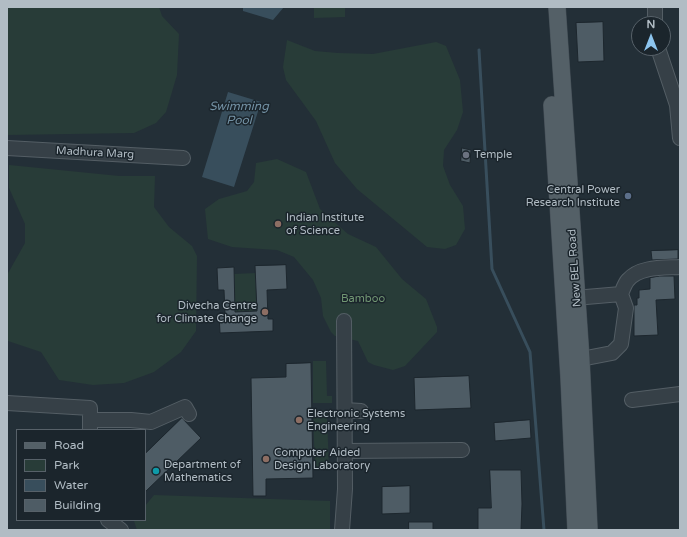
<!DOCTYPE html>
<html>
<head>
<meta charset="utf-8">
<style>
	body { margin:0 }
	#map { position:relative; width:687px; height:537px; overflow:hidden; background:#232f37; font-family:"Varela Round",sans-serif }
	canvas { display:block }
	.frame { position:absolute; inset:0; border:8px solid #b1bcc4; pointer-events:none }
	.legend { position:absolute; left:16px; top:429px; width:130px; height:92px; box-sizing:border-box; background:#1b252c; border:1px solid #576169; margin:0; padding:5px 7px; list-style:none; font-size:12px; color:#b1bcc4 }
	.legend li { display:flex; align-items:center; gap:8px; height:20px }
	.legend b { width:20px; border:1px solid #576169 }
	.north { position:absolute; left:631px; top:16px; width:40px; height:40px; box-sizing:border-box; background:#1b252c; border:1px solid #576169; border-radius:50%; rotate:0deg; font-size:11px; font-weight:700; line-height:16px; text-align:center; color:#b1bcc4 }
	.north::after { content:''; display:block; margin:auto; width:14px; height:18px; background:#8cc4ee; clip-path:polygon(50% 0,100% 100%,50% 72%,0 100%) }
</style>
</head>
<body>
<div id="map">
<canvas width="687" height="537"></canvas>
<div class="frame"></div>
<ul class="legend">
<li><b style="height:5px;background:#546067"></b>Road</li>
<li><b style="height:11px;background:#283c38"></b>Park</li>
<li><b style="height:11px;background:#384e5c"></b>Water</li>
<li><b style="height:11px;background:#4e5c65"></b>Building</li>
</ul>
<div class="north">N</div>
</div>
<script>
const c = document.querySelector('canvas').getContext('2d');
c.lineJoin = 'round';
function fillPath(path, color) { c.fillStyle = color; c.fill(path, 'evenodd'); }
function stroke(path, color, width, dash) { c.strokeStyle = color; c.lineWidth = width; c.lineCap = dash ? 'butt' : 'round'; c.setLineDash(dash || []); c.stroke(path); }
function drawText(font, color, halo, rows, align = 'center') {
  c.font = font + ' "Varela Round",sans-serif'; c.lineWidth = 3; c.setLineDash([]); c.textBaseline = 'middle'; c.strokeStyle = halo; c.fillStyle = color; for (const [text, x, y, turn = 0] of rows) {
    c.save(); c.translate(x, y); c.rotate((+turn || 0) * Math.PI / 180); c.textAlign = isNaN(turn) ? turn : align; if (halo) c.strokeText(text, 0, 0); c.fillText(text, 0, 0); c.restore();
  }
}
fillPath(new Path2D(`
	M 7,7 L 159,7 L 162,16 L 179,34 L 177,75 L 166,112 L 156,123 L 134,133 L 7,135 Z
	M 314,7 L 345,7 L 345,17 L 314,18 Z
	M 287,40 L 315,51 L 338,53 L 373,54 L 436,42 L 446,46 L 460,80 L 463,112 L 457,130 L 444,150 L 443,166 L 450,185 L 463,206 L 465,229 L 456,245 L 445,249 L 427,247 L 357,189 L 335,163 L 316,121 L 286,80 L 283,67 Z
	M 277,159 L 306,172 L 320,209 L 348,234 L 376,247 L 402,279 L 426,299 L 437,327 L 437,332 L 405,366 L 393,370 L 374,365 L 368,362 L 358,341 L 335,336 L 331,332 L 323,316 L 321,298 L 313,280 L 294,257 L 277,250 L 232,247 L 208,239 L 205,209 L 219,199 L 247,191 L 254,182 L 256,163 Z
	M 9,165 L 119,176 L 155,176 L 154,207 L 169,227 L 192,246 L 197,256 L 196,331 L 181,352 L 154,372 L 124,383 L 93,385 L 59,380 L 41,352 L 8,341 L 7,275 L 25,243 L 25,224 L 9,188 Z
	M 256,273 L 257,311 L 235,312 L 234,274 Z
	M 313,361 L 326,361 L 327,396 L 332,396 L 332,403 L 313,403 Z
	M 331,410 L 332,416 L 327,416 L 329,469 L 315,470 L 313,411 Z
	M 154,495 L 330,501 L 330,530 L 137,530 L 134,521 L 145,520 L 145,506 Z`), '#283c38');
fillPath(new Path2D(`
	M 243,7 L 284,7 L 273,20 L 243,11 Z
	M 228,92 L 261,102 L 234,187 L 202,177 Z`), '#384e5c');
stroke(new Path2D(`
	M 479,50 L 492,269 L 530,352 L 544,530`), '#384e5c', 3);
const building = new Path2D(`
	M 603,22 L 604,61 L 578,62 L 576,23 Z
	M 462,148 L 471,150 L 470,163 L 461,161 Z
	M 678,250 L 678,259 L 652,260 L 651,251 Z
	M 286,265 L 287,289 L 267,290 L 268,319 L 273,319 L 273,331 L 220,333 L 219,313 L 225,313 L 224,290 L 218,290 L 217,268 L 234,267 L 235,312 L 257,311 L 255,266 Z
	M 660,276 L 674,276 L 675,299 L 656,300 L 658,335 L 634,336 L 634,305 L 637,305 L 637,298 L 639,298 L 639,290 L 650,289 L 650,278 Z
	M 311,363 L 313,478 L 266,479 L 266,496 L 253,496 L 251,378 L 286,377 L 286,364 Z
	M 469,376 L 471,408 L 415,410 L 414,378 Z
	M 182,418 L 201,438 L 145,492 L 145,454 Z
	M 530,420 L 531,438 L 495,441 L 494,423 Z
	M 490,470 L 521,470 L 522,504 L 521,530 L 478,530 L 478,508 L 491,508 Z
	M 410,486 L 410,513 L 382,514 L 382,487 Z
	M 409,522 L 433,522 L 433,530 L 409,530 Z`);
fillPath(building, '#4e5c65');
stroke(building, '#1d272e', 1);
const minor = new Path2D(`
	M 655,7 L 655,24
	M 658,48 L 677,105 L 680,138
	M 7,148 L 183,158
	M 586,297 L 621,294
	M 581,359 L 612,353 L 621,344 L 626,308 L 621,294 C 623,289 625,283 628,280 C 640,266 664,268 680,267
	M 632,400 L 680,394
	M 7,403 L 90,408 L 90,430
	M 345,410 L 361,411
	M 90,420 L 131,420 L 151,422 L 185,407 L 189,414
	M 345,451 L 462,450
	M 108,520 L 121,530
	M 342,530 L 345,489 L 344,321`);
const major = new Path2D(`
	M 557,7 L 581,359 L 589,530
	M 552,105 L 569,377 L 576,530`);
stroke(minor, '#545e65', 16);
stroke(major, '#424c54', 18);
stroke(minor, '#364047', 14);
stroke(major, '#546067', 17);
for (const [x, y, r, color] of [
	[466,155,4,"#6b7280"],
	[628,196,4,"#5c6f8a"],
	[278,224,4,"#8d6e63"],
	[265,312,4,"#8d6e63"],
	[299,420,4,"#8d6e63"],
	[266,459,4,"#8d6e63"],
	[156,471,4,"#0f9aa8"]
]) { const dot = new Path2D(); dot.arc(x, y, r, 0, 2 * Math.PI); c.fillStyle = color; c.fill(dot); stroke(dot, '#1b252c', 1.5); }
drawText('11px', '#b1bcc4', '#1b252c', [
	["Madhura Marg",95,153,3],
	["New BEL Road",575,268,-94]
]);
drawText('11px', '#b1bcc4', '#1b252c', [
	["Temple",474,155],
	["Central Power",620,190,"right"],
	["Research Institute",620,203,"right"],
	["Indian Institute",286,218],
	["of Science",286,231],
	["Divecha Centre",257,306,"right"],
	["for Climate Change",257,319,"right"],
	["Electronic Systems",307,414],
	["Engineering",307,427],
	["Computer Aided",274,453],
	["Design Laboratory",274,466],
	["Department of",164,465],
	["Mathematics",164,478]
], 'left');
drawText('11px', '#719773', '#1b252c', [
	["Bamboo",363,299]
]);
drawText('italic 12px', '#7492a5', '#1b252c', [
	["Swimming",239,107],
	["Pool",239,121]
]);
</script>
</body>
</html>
